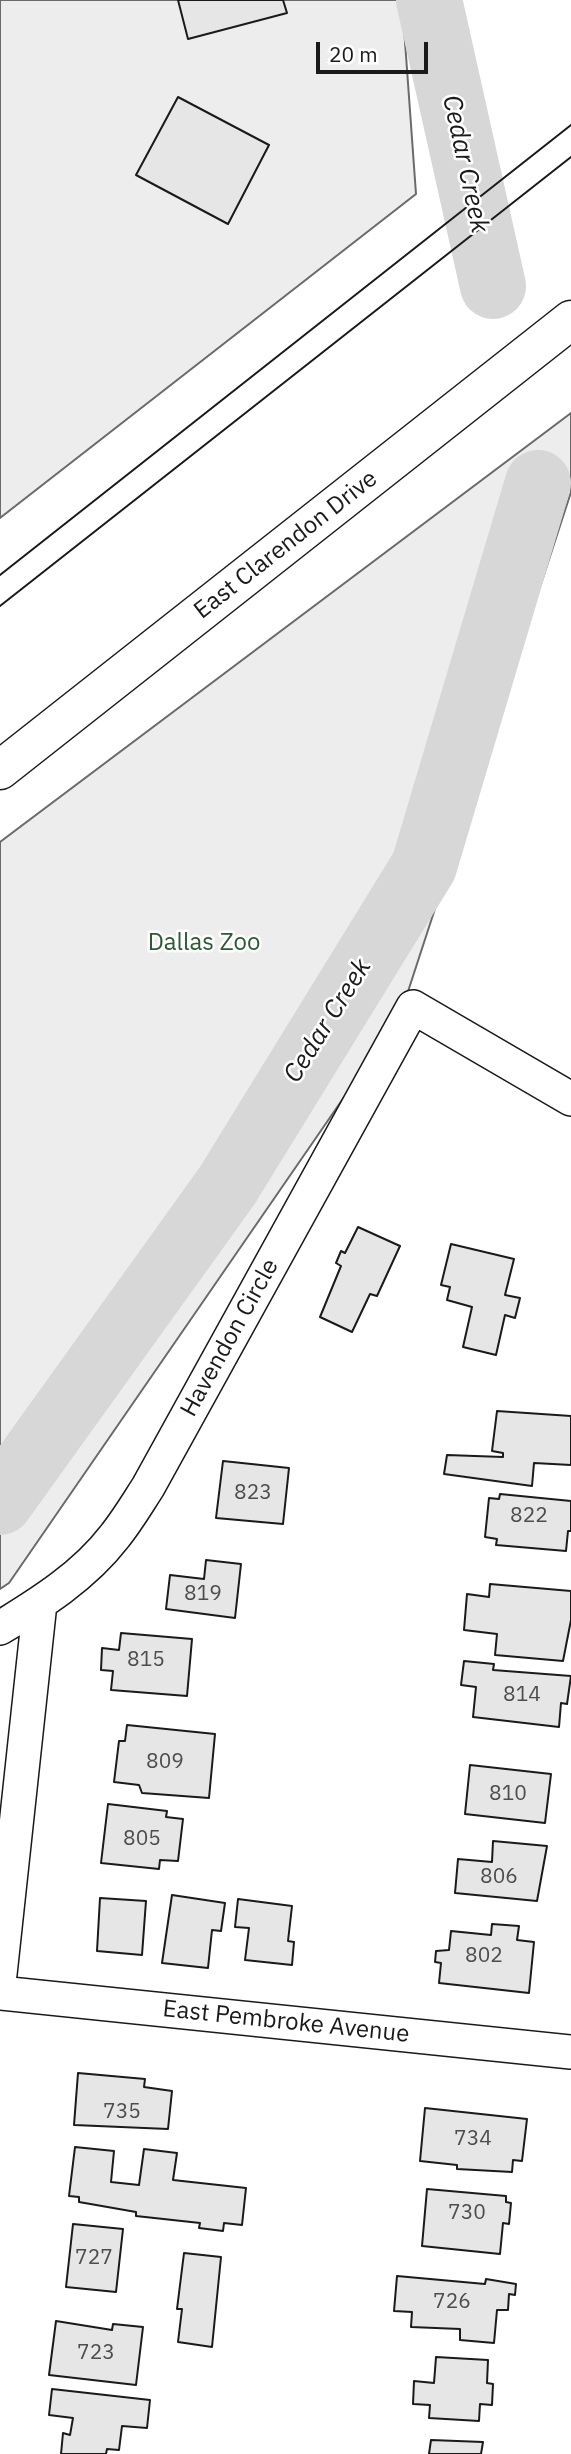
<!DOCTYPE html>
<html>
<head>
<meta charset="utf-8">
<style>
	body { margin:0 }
	#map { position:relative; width:571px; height:2454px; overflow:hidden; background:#fff; font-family:"IBM Plex Sans",sans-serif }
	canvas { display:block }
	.scale { position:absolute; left:316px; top:42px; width:112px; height:32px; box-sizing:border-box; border:4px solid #1a1a1a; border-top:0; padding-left:9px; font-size:21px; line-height:24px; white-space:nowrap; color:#1a1a1a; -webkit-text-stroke:5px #fff; paint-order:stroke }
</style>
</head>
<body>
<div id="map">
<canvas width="571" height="2454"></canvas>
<div class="scale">20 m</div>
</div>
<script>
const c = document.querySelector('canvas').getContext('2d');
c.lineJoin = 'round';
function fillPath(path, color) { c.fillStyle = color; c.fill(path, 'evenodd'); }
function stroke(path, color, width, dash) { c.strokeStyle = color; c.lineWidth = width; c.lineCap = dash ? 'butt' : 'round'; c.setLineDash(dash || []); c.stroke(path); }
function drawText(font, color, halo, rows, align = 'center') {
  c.font = font + ' "IBM Plex Sans",sans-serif'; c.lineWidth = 5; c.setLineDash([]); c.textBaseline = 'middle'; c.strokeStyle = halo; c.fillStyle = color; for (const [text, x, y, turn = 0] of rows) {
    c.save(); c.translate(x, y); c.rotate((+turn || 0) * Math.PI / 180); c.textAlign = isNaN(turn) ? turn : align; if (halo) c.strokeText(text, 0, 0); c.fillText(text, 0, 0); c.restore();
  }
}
const built = new Path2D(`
	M 0,0 L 402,0 L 416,194 L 0,518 Z
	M 571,413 L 571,492 L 400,1016 L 9,1583 L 0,1589 L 0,842 Z`);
fillPath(built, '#ededed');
stroke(built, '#6a6a6a', 2);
stroke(new Path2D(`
	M 429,0 L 493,286
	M 0,1502 L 227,1186 L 424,866 L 538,483`), '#d7d7d7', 66);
const building = new Path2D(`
	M 178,0 L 283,0 L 287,13 L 188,39 Z
	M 178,97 L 269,145 L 228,224 L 136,175 Z
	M 358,1227 L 400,1246 L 377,1296 L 370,1294 L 352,1332 L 320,1317 L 341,1266 L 336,1263 L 341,1251 L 345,1253 Z
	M 451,1244 L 514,1259 L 505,1295 L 520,1298 L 515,1318 L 505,1315 L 496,1355 L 463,1347 L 472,1307 L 447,1300 L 450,1287 L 441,1285 Z
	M 497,1411 L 571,1416 L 571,1465 L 534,1463 L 532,1486 L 444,1474 L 447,1455 L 503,1457 L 503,1453 L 492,1451 Z
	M 223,1461 L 289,1468 L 283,1524 L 216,1518 Z
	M 500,1494 L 571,1501 L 571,1531 L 568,1531 L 566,1551 L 496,1545 L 497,1539 L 485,1537 L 489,1498 L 499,1499 Z
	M 206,1560 L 241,1564 L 235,1618 L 166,1609 L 170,1575 L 204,1579 Z
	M 490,1584 L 571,1591 L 571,1620 L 563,1661 L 495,1655 L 497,1634 L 464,1630 L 467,1594 L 489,1597 Z
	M 121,1633 L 192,1639 L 187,1696 L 111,1690 L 113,1671 L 101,1670 L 102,1648 L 119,1650 Z
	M 464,1661 L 494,1664 L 493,1670 L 571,1676 L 567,1704 L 561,1703 L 559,1727 L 473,1717 L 476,1687 L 461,1685 Z
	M 127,1725 L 215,1734 L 209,1798 L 142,1793 L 139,1785 L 114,1782 L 119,1741 L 125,1741 Z
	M 470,1765 L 551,1774 L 545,1823 L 465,1814 Z
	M 108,1804 L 167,1811 L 166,1817 L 183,1819 L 178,1861 L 160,1860 L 159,1869 L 101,1863 Z
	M 493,1841 L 547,1846 L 537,1901 L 455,1893 L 458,1859 L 492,1862 Z
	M 172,1895 L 225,1903 L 221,1931 L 212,1930 L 208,1968 L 162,1963 Z
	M 100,1898 L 146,1901 L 142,1955 L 97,1951 Z
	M 238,1899 L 292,1906 L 288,1941 L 294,1942 L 292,1965 L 245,1960 L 249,1928 L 235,1927 Z
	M 492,1924 L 519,1926 L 517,1940 L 534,1942 L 529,1993 L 439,1983 L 441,1963 L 435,1962 L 436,1951 L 449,1950 L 451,1931 L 491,1935 Z
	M 78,2073 L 145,2079 L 144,2087 L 172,2091 L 168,2129 L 74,2125 Z
	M 425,2108 L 527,2119 L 522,2161 L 513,2160 L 512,2172 L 457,2169 L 457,2165 L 420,2161 Z
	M 75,2147 L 114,2151 L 111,2182 L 139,2185 L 144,2149 L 177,2153 L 173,2180 L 246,2188 L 242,2225 L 224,2223 L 223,2231 L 199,2228 L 200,2223 L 136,2216 L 136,2212 L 79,2202 L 79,2197 L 69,2196 Z
	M 427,2189 L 506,2196 L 506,2202 L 511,2203 L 509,2224 L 503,2223 L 500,2254 L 422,2246 Z
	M 73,2224 L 123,2229 L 116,2292 L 66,2287 Z
	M 184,2253 L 221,2257 L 212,2347 L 178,2342 L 182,2309 L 177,2309 Z
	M 397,2276 L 485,2284 L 486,2279 L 516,2284 L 515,2295 L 509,2294 L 508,2310 L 497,2310 L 494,2343 L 460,2340 L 460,2329 L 411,2327 L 412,2312 L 394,2311 Z
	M 56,2321 L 112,2330 L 113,2324 L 143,2327 L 136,2385 L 49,2375 Z
	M 436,2357 L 488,2360 L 487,2383 L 493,2384 L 492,2405 L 480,2404 L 479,2421 L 429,2418 L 430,2405 L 413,2404 L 414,2381 L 434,2383 Z
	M 52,2389 L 150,2400 L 147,2428 L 122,2426 L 119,2450 L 107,2449 L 106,2454 L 61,2454 L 63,2433 L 70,2435 L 73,2418 L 49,2415 Z
	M 431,2440 L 483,2442 L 481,2454 L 429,2454 Z`);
fillPath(building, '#e6e6e6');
stroke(building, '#1a1a1a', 2);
const minor = new Path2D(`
	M 0,1628 C 41,1603 84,1576 114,1537 C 127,1521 137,1504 148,1487 L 413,1007 L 571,1099
	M 0,1974 L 40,1603
	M 0,1993 L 571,2052`);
const tertiary = new Path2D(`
	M 0,770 L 571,320`);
stroke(minor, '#1a1a1a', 36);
stroke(tertiary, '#1a1a1a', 41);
stroke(minor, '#fff', 33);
stroke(tertiary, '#fff', 38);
stroke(new Path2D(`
	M 0,575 L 571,125
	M 0,606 L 571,157`), '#1a1a1a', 2);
drawText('21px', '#4d4d4d', null, [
	["823",253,1493],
	["822",529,1516],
	["819",203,1594],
	["815",146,1660],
	["814",522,1695],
	["809",165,1762],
	["810",508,1794],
	["805",142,1839],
	["806",499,1877],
	["802",484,1956],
	["735",122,2112],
	["734",473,2139],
	["730",467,2213],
	["727",94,2258],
	["726",452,2302],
	["723",96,2353]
]);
drawText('24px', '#1a1a1a', '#fff', [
	["East Clarendon Drive",286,545,-38],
	["Havendon Circle",230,1338,-61],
	["East Pembroke Avenue",286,2022,6]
]);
drawText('24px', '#2b5a34', '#fff', [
	["Dallas Zoo",204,943]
]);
drawText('italic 26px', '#1a1a1a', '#fff', [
	["Cedar Creek",465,164,78],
	["Cedar Creek",328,1021,-58]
]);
</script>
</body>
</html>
